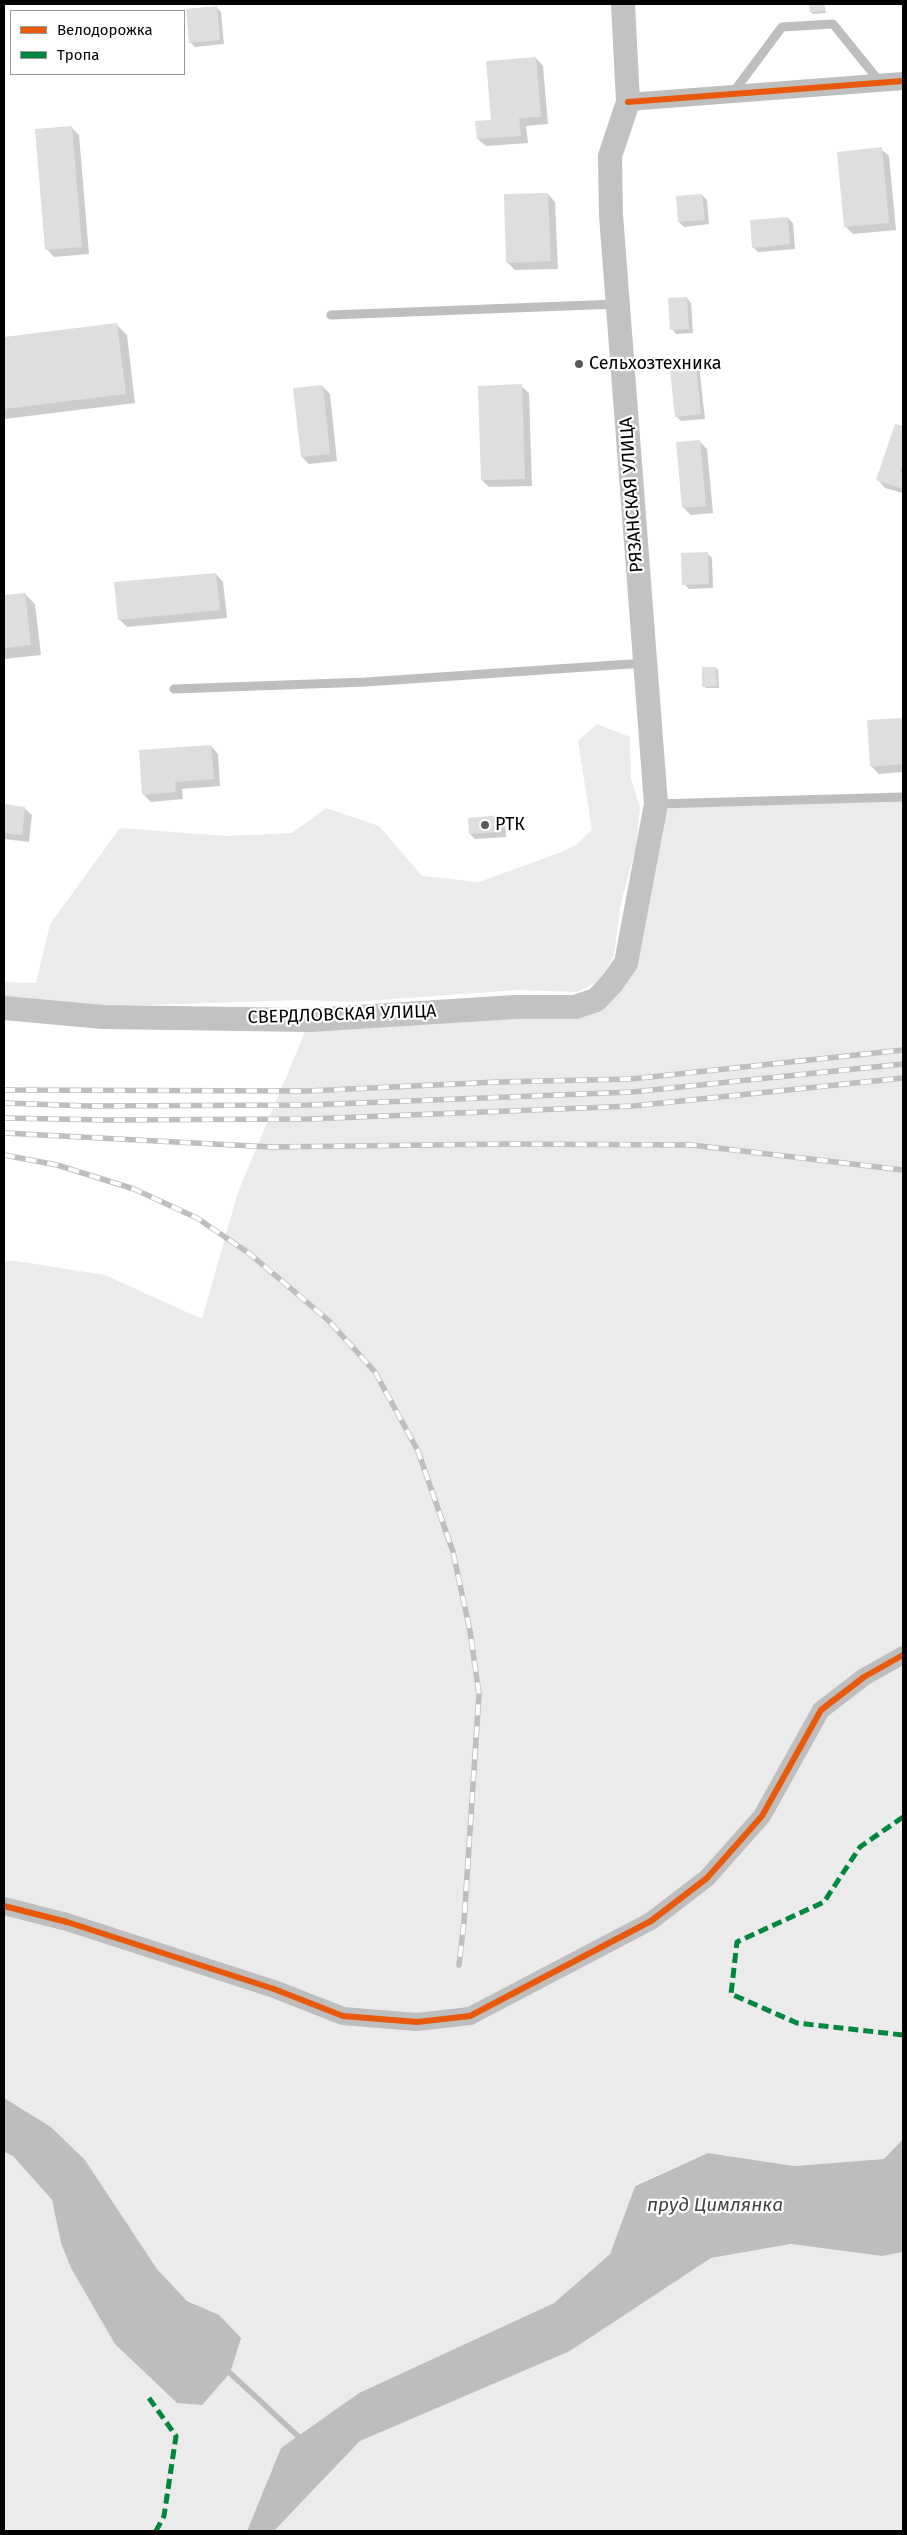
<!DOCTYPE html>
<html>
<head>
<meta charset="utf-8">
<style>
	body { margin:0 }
	#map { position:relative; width:907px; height:2535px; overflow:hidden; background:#fff; font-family:"Fira Sans",sans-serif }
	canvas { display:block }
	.frame { position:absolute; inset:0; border:5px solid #000; pointer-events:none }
	.legend { position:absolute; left:10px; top:10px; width:175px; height:65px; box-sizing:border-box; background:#fff; border:1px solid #999; margin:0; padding:6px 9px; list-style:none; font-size:15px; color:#000 }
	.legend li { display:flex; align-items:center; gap:10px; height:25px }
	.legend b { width:25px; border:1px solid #999 }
</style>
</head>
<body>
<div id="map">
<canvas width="907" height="2535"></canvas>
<div class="frame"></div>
<ul class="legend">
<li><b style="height:6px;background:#e8590c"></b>Велодорожка</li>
<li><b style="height:6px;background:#00873e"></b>Тропа</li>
</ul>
</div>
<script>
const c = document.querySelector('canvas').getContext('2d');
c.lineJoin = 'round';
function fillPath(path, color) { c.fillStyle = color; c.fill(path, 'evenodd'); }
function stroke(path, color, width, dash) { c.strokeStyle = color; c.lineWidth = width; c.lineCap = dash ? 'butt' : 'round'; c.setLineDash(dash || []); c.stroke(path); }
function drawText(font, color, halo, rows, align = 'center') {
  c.font = font + ' "Fira Sans",sans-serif'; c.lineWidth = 4.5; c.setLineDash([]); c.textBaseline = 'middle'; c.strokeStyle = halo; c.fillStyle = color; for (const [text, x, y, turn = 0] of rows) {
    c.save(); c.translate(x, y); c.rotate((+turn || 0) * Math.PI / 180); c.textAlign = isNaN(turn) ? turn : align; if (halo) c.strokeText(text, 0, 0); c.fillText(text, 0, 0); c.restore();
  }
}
fillPath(new Path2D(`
	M 597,724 L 630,737 L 631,779 L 640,807 L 636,846 L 620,907 L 614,956 L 600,980 L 578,992 L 517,990 L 352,1002 L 302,1000 L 116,1006 L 74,1005 L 4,997 L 4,982 L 36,983 L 50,924 L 120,828 L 226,836 L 292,833 L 326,808 L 379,826 L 422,876 L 479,882 L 559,853 L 576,845 L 592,830 L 578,741 Z
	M 903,798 L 903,2139 L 884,2159 L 794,2166 L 708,2153 L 635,2185 L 610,2254 L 554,2303 L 359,2393 L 281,2448 L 247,2531 L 4,2531 L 4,2152 L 13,2156 L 52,2200 L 61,2243 L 219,2315 L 187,2301 L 157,2269 L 85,2160 L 51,2127 L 4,2098 L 4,1261 L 16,1261 L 105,1275 L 202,1319 L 238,1192 L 310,1020 L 575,1007 L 612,983 L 656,804 Z
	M 791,2244 L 882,2256 L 903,2252 L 903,2531 L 274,2531 L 360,2441 L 570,2351 L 711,2258 Z`), '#ebebeb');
fillPath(new Path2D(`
	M 4,2098 L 51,2127 L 85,2160 L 157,2269 L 187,2301 L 219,2315 L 241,2338 L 230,2373 L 202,2405 L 177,2403 L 115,2344 L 71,2268 L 61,2243 L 52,2200 L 13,2156 L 4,2152 Z
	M 903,2139 L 903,2252 L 882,2256 L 791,2244 L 711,2258 L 570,2351 L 360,2441 L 274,2531 L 247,2531 L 281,2448 L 359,2393 L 554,2303 L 610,2254 L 635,2186 L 708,2153 L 794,2166 L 884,2159 Z`), '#bdbdbd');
fillPath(new Path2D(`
	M 824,4 L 826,13 L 813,14 L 811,12 L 810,5 Z
	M 216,7 L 221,12 L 224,44 L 195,47 L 190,42 Z
	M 536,58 L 543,66 L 548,124 L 526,126 L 528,143 L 486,146 L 478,139 Z
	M 72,128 L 79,135 L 89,254 L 54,257 L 47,249 Z
	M 881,149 L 889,156 L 896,230 L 853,234 L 846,227 L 838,153 Z
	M 548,194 L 555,202 L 558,269 L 515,270 L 507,262 Z
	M 702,195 L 707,200 L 709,224 L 684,227 L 679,222 Z
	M 788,218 L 793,223 L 795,249 L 758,252 L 753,247 Z
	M 687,298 L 691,303 L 693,333 L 676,334 L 672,329 Z
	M 117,325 L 127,335 L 135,403 L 4,419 L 4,338 Z
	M 695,360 L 699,365 L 705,419 L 681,421 L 676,416 Z
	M 322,386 L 330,394 L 337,461 L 309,464 L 302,457 Z
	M 521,386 L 529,393 L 532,486 L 489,487 L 482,480 Z
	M 896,425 L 903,428 L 903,493 L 885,488 L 878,480 Z
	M 699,441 L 707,449 L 713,513 L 691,515 L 684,508 Z
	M 707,553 L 712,558 L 713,588 L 689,589 L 684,584 Z
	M 216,574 L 223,582 L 227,618 L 127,627 L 119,619 Z
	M 25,594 L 35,604 L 41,655 L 4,659 L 4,597 Z
	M 716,668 L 718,670 L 719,688 L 706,688 L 704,686 Z
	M 903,719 L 903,772 L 879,774 L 871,766 L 868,721 Z
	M 211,746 L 218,754 L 220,786 L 182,789 L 183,799 L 151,802 L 143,794 Z
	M 4,806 L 24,808 L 32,815 L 29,842 L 4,839 Z
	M 500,817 L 505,822 L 506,837 L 475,839 L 470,834 Z`), '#0003');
stroke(new Path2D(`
	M 230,2373 L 298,2436`), '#bdbdbd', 5.5);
fillPath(new Path2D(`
	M 809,4 L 824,4 L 825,11 L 810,12 Z
	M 217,6 L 220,40 L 189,43 L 186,9 Z
	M 536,57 L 541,117 L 519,118 L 521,136 L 477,139 L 475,121 L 491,120 L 486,61 Z
	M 72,126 L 82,247 L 45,250 L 35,129 Z
	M 882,147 L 889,223 L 844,227 L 837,152 Z
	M 548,193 L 551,261 L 506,263 L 504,194 Z
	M 702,194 L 705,220 L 678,222 L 676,196 Z
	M 788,217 L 790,244 L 752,248 L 750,220 Z
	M 687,297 L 689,329 L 670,330 L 668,298 Z
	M 117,323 L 126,394 L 4,409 L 4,337 Z
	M 695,359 L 701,414 L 675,417 L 669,361 Z
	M 522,384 L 525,479 L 481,480 L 478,386 Z
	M 323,385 L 330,454 L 301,457 L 293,388 Z
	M 895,424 L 903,426 L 903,461 L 900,472 L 903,473 L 903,489 L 876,480 Z
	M 700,440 L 706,506 L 682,508 L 676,442 Z
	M 708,552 L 709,584 L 682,585 L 681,553 Z
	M 216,573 L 220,610 L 118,620 L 114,582 Z
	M 25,593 L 31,645 L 4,648 L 4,595 Z
	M 702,667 L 716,667 L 717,686 L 702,687 Z
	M 903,718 L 903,764 L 870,767 L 867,720 Z
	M 211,745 L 214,779 L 175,782 L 176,792 L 142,795 L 139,750 Z
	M 4,804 L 25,807 L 22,835 L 4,833 Z
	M 501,815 L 502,832 L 469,834 L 468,818 Z`), '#dedede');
stroke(new Path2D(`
	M 732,94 L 782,27 L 833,24 L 880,82
	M 331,315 L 618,304
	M 174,689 L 366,682 L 645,663
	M 656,804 L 903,797`), '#bebebe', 9);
stroke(new Path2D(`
	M 628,102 L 903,81
	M 4,1906 L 67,1922 L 274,1989 L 343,2016 L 417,2022 L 470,2016 L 651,1921 L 707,1878 L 762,1816 L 821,1710 L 864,1677 L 903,1655`), '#bebebe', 18);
stroke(new Path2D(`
	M 4,1008 L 103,1017 L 310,1020 L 515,1007 L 575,1007 L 596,1000 L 612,983 L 626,963 L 656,804 L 611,215 L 610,156 L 628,102 L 623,4`), '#c2c2c2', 24);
const rail = new Path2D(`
	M 4,1090 L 307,1091 L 497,1082 L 631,1079 L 903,1050
	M 4,1103 L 88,1106 L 308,1105 L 632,1092 L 903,1064
	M 4,1118 L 106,1120 L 309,1119 L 633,1106 L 903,1078
	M 4,1133 L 271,1147 L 507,1144 L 692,1145 L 903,1170
	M 4,1155 L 57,1165 L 134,1189 L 197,1218 L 250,1254 L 328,1320 L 375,1372 L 418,1451 L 453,1552 L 470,1631 L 479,1694 L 464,1922 L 459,1965`);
stroke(rail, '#bebebe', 5.5);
stroke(rail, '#fff', 4, [11]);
stroke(new Path2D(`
	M 903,1817 L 860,1847 L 824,1902 L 737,1942 L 731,1994 L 797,2023 L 903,2035
	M 149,2398 L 176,2436 L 164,2516 L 156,2531`), '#00873e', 5, [10, 5]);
stroke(new Path2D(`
	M 628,102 L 903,81
	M 4,1906 L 67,1922 L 274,1989 L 343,2016 L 417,2022 L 470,2016 L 651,1921 L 707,1878 L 762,1816 L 821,1710 L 864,1677 L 903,1655`), '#e8590c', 6);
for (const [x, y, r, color] of [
	[579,364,5,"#595959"],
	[485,825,5,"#595959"]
]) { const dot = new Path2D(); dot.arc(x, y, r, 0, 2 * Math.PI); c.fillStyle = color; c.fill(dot); stroke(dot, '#fff', 2); }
drawText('18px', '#000', '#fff', [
	["Сельхозтехника",589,364],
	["РТК",495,825]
], 'left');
drawText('18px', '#000', '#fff', [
	["РЯЗАНСКАЯ УЛИЦА",632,495,-94],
	["СВЕРДЛОВСКАЯ УЛИЦА",342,1015,-2]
]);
drawText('italic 19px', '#424242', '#fff', [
	["пруд Цимлянка",715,2206]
]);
</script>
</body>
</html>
